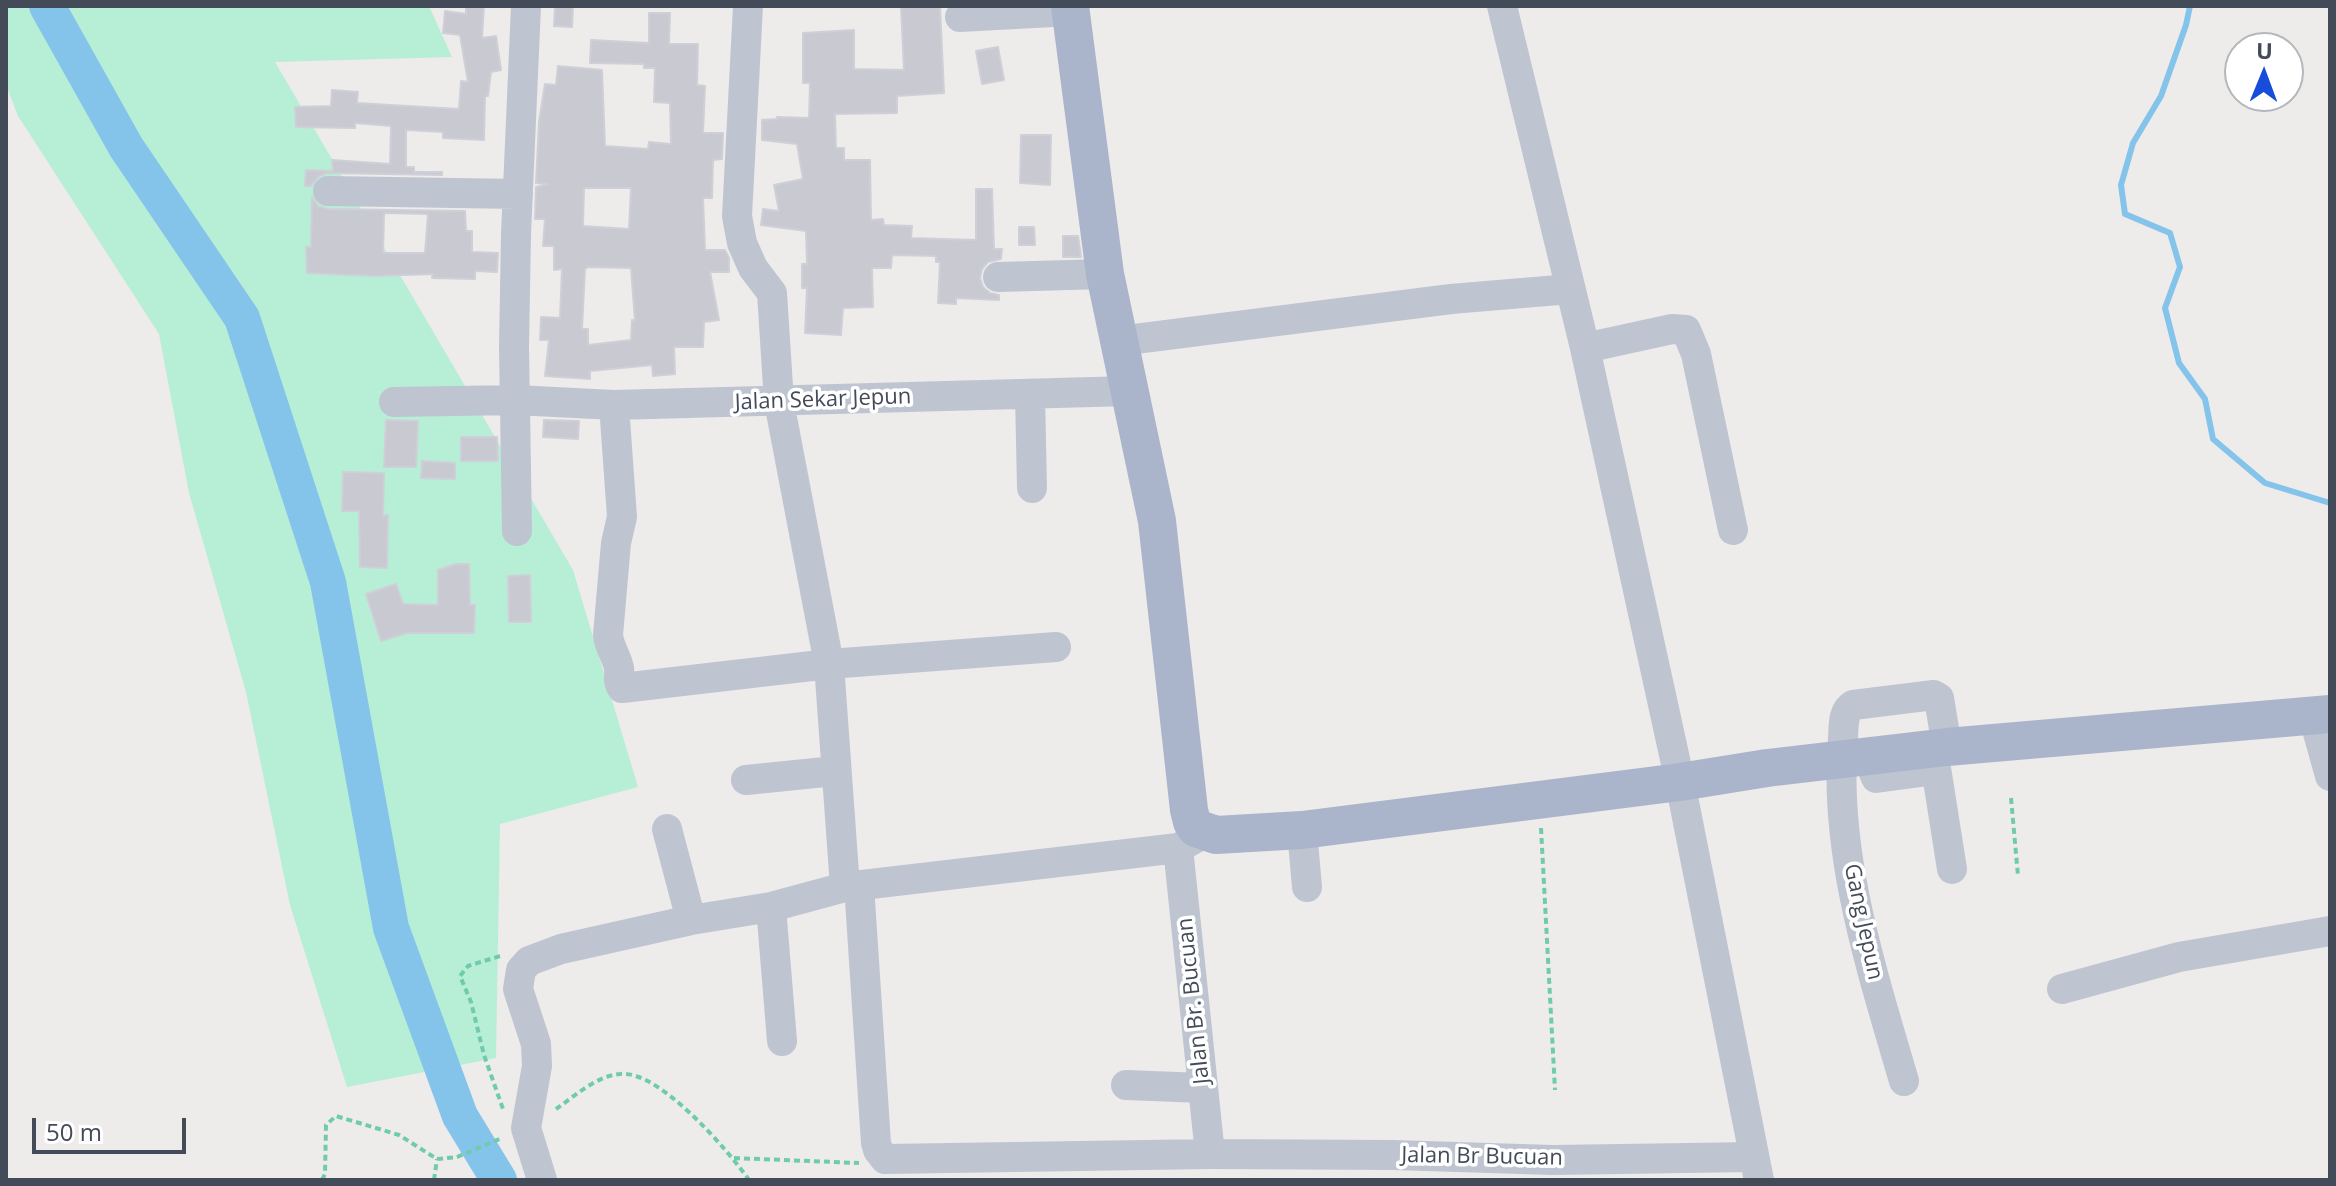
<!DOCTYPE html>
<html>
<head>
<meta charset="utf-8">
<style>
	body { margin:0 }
	#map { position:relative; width:2336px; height:1186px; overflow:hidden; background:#eeebeb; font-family:"Open Sans",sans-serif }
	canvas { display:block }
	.frame { position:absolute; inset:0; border:8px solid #444b58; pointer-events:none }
	.north { position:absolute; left:2224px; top:32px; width:80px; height:80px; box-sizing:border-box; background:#fff; border:2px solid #b4b7bc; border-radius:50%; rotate:1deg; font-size:22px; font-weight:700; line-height:32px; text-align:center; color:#444b58 }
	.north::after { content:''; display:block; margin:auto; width:28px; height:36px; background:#184cdb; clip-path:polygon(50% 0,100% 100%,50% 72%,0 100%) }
	.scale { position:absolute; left:32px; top:1118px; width:154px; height:36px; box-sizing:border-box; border:4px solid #444b58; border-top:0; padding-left:10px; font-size:24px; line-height:28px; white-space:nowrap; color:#444b58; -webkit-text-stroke:6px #fff; paint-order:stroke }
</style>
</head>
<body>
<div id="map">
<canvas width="2336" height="1186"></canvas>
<div class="frame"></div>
<div class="north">U</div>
<div class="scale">50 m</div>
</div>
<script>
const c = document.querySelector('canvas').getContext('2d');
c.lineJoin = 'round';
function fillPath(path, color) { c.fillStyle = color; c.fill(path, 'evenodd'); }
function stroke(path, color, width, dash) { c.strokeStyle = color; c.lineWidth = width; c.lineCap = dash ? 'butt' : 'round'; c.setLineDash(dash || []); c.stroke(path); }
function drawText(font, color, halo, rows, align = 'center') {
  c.font = font + ' "Open Sans",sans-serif'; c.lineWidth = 7; c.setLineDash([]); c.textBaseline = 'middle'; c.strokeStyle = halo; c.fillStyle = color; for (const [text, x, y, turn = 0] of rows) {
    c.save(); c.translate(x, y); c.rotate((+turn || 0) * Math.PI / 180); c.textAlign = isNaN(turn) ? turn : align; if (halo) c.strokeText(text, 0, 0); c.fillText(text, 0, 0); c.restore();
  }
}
fillPath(new Path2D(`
	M 6,6 L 429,6 L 452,57 L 275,62 L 573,570 L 638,787 L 500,824 L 496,1058 L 347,1087 L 290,905 L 246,692 L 189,493 L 159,334 L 18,116 L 6,85 Z`), '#b7eed6');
stroke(new Path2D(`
	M 2190,6 L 2186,25 L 2161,96 L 2133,143 L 2121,185 L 2125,214 L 2170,233 L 2180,267 L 2165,308 L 2179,363 L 2205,399 L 2213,439 L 2265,483 L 2330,503`), '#84c4eb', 6);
stroke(new Path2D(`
	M 47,6 L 126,147 L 242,318 L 328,582 L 391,928 L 460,1116 L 499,1180`), '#84c4eb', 36);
const building = new Path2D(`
	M 466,6 L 484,6 L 482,38 L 496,36 L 501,70 L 491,72 L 488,96 L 485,96 L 484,140 L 443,138 L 443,132 L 406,130 L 406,167 L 414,167 L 414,172 L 442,172 L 442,175 L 328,173 L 319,176 L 311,186 L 305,186 L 306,170 L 333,171 L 332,160 L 390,164 L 391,126 L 355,123 L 355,128 L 296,127 L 295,107 L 331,106 L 332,90 L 358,92 L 357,103 L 459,109 L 461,81 L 468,82 L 460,35 L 443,33 L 445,11 L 466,14 Z
	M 555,6 L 573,6 L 572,27 L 554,26 Z
	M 940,6 L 944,93 L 897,96 L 897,113 L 835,114 L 836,148 L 844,148 L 844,160 L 870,160 L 871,220 L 883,219 L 884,225 L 912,226 L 911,238 L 976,240 L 976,189 L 992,189 L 994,249 L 1002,249 L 1001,259 L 988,262 L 982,269 L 980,278 L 983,287 L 990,293 L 999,295 L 999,300 L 956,298 L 956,304 L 938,303 L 940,262 L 936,262 L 936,256 L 892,255 L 891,268 L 872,268 L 873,307 L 843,308 L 841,335 L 805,333 L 807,288 L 802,288 L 802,264 L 807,264 L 806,231 L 761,225 L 763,209 L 779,211 L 774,185 L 803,179 L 797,144 L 762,140 L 762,120 L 777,119 L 777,117 L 809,118 L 810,83 L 803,83 L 803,33 L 854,30 L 854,69 L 904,70 L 901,7 Z
	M 649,13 L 670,13 L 669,44 L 698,44 L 697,85 L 705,86 L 703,133 L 723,133 L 722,159 L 713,160 L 712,198 L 703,198 L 705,250 L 725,250 L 729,258 L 729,272 L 710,272 L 719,320 L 704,322 L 703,347 L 674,347 L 675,374 L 653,376 L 652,365 L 590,371 L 590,379 L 545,376 L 549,340 L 540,340 L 541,317 L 560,318 L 562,269 L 554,270 L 554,246 L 543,246 L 545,219 L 535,219 L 536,187 L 549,184 L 536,183 L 539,122 L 545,84 L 556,85 L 558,66 L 602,70 L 605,146 L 648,149 L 649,142 L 671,144 L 670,103 L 654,102 L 655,68 L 644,68 L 644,64 L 590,63 L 591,40 L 649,43 ZM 584,188 L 631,188 L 629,229 L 583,226 ZM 588,267 L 631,268 L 635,321 L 632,320 L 631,340 L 588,345 L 588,329 L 582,329 L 585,269 Z
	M 998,47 L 1004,80 L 982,84 L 976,51 Z
	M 1021,135 L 1051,135 L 1050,185 L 1020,183 Z
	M 312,197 L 318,206 L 328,209 L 465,211 L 466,231 L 472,231 L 472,252 L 498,253 L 497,272 L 475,271 L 475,279 L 432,278 L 433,274 L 375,276 L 307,273 L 306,247 L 311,247 ZM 384,213 L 428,214 L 425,253 L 383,253 Z
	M 1019,227 L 1034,227 L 1035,245 L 1019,245 Z
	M 1063,236 L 1078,236 L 1081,257 L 1063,257 Z
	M 386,420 L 418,421 L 416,467 L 384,467 Z
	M 544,420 L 579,421 L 578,439 L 543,437 Z
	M 461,437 L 497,437 L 498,461 L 461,461 Z
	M 422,461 L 455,463 L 455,479 L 421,478 Z
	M 343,472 L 384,473 L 383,516 L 388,515 L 387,568 L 360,567 L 359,511 L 342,511 Z
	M 456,564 L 469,564 L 470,605 L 475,605 L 474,633 L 407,633 L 381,641 L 366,594 L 396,584 L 403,604 L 438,605 L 438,570 Z
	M 530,575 L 531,622 L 509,622 L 508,576 Z`);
fillPath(building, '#c8c9d1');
stroke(building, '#cfd0d7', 2);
stroke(new Path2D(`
	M 2011,798 L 2018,876
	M 1541,828 L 1555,1090
	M 500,956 L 468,966 L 460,976 L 471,1002 L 484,1055 L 503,1109
	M 556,1109 C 575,1096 596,1076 620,1074 C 658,1069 728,1150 749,1180
	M 734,1158 L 859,1163
	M 322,1180 L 325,1174 L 326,1125 L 336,1116 L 399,1135 L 437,1159 L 457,1157 L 502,1138
	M 434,1180 L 437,1159`), '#70cbae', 4, [6, 4]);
stroke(new Path2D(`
	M 748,6 L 737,216 L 742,243 L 753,268 L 772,293 L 779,402 L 829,664 L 845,887
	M 1502,6 L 1585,348 L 1680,782 L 1759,1180
	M 960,17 L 1071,11
	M 328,191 L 518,194
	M 998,277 L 1105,274
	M 1119,341 L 1451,299 L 1570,289
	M 1585,348 L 1672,329 L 1686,330 L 1696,354 L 1733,530
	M 1030,394 L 1032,488
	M 394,402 L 515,400 L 614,405 L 1130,391
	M 614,405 L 622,517 L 616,543 L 608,635 C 609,647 617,657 619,668 C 620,677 617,681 622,688 L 829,664 L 1056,647
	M 517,531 L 514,347 L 516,234 L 526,6
	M 2313,715 L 2330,776
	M 1933,749 L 1952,869
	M 1868,758 L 1876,778 L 1936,770
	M 746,780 L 835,771
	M 667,829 L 691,920
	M 1302,830 L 1307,887
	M 1178,848 L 1210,1154
	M 859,885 L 876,1143 L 878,1150 L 885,1159 L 1210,1154 L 1393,1155 L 1553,1160 L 1753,1157
	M 771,907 L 782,1041
	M 2062,989 L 2179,957 L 2330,931
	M 1904,1081 C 1872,971 1833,854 1843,738 C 1844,726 1842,712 1853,705 L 1934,695 L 1939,698 L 1947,747
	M 1126,1085 L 1203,1088
	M 542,1180 L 526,1128 L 537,1066 L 536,1044 L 518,989 L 521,970 L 529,961 L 561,949 L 691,920 L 771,907 L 845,887 L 1178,848 L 1205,833`), '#bec5d1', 30);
stroke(new Path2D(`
	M 1070,6 L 1105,274 L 1157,521 L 1189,810 L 1192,822 L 1196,828 L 1216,835 L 1302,830 L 1680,782 L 1767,768 L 1947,747 L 2330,714`), '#aab5cb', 38);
drawText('22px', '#444b58', '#fff', [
	["Jalan Sekar Jepun",823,400,-2],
	["Gang Jepun",1863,922,78],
	["Jalan Br. Bucuan",1194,1001,-96],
	["Jalan Br Bucuan",1482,1157,1]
]);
</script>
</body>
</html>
